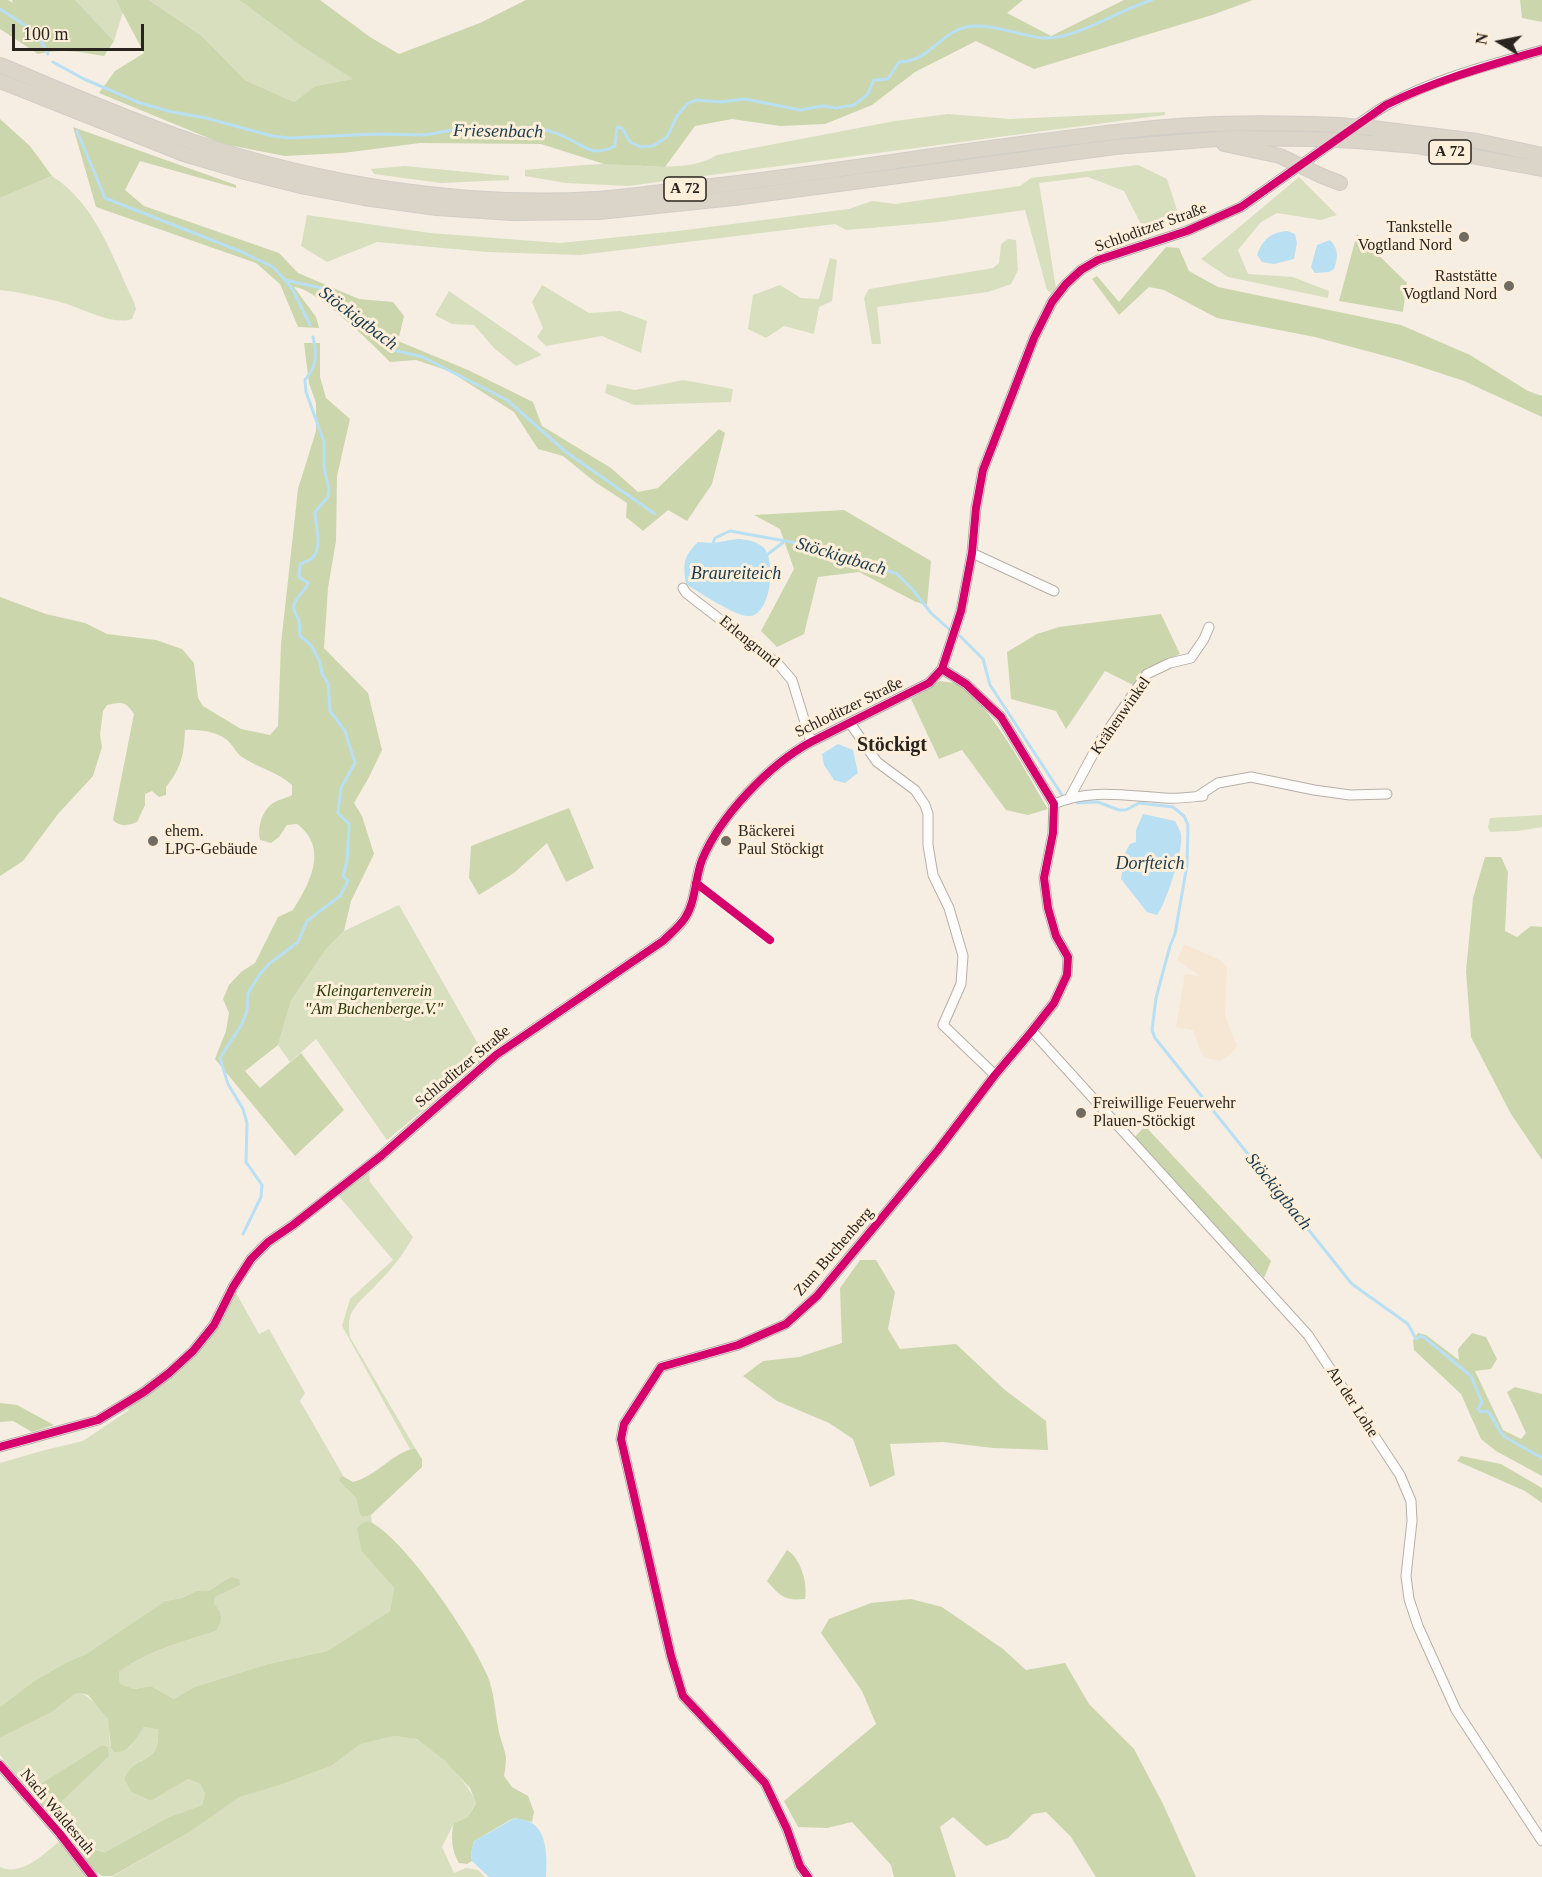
<!DOCTYPE html>
<html>
<head>
<meta charset="utf-8">
<style>
	body { margin:0 }
	#map { position:relative; width:1542px; height:1877px; overflow:hidden; background:#f6eee3; font-family:"Times New Roman",serif }
	canvas { display:block }
	.north { position:absolute; left:1470px; top:12px; width:60px; height:60px; -webkit-text-stroke:4px #feefdb; paint-order:stroke; rotate:280deg; font-size:16px; font-weight:700; line-height:24px; text-align:center; color:#29241d }
	.north::after { content:''; display:block; margin:auto; width:21px; height:27px; background:#29241d; clip-path:polygon(50% 0,100% 100%,50% 72%,0 100%) }
	.scale { position:absolute; left:12px; top:24px; width:132px; height:27px; box-sizing:border-box; border:3px solid #29241d; border-top:0; padding-left:8px; font-size:18px; line-height:21px; white-space:nowrap; color:#29241d; -webkit-text-stroke:4px #feefdb; paint-order:stroke }
</style>
</head>
<body>
<div id="map">
<canvas width="1542" height="1877"></canvas>
<div class="north">N</div>
<div class="scale">100 m</div>
</div>
<script>
const c = document.querySelector('canvas').getContext('2d');
c.lineJoin = 'round';
function fillPath(path, color) { c.fillStyle = color; c.fill(path, 'evenodd'); }
function stroke(path, color, width, dash) { c.strokeStyle = color; c.lineWidth = width; c.lineCap = dash ? 'butt' : 'round'; c.setLineDash(dash || []); c.stroke(path); }
function drawText(font, color, halo, rows, align = 'center') {
  c.font = font + ' "Times New Roman",serif'; c.lineWidth = 6; c.setLineDash([]); c.textBaseline = 'middle'; c.strokeStyle = halo; c.fillStyle = color; for (const [text, x, y, turn = 0] of rows) {
    c.save(); c.translate(x, y); c.rotate((+turn || 0) * Math.PI / 180); c.textAlign = isNaN(turn) ? turn : align; if (halo) c.strokeText(text, 0, 0); c.fillText(text, 0, 0); c.restore();
  }
}
fillPath(new Path2D(`
	M 1184,944 L 1222,961 L 1227,968 L 1225,1015 L 1237,1046 L 1230,1055 L 1220,1061 L 1205,1058 L 1200,1050 L 1193,1030 L 1176,1027 L 1185,974 L 1200,976 L 1177,960 Z`), '#f5e7d4');
fillPath(new Path2D(`
	M 75,0 L 116,0 L 123,12 L 114,41 Z
	M 149,0 L 239,0 L 300,45 L 354,79 L 315,86 L 294,102 L 245,80 L 202,36 Z
	M 1165,112 L 1165,115 L 628,186 L 566,183 L 525,176 L 525,170 C 551,168 578,165 604,164 C 638,164 687,174 717,155 L 895,121 L 948,114 L 1010,119 Z
	M 1138,165 L 1167,179 L 1179,216 L 1144,230 L 1124,191 L 1088,177 L 1039,183 L 1056,288 L 1051,293 L 1047,290 L 1025,210 L 939,222 L 846,230 L 835,224 L 580,255 L 487,252 L 377,242 L 327,262 L 301,246 L 307,215 L 430,233 L 560,243 L 678,231 L 849,209 L 872,201 L 895,204 L 1020,186 L 1031,178 Z
	M 405,166 L 509,176 L 509,180 L 441,183 L 374,174 L 371,169 Z
	M 52,176 C 96,204 112,257 134,302 L 136,309 L 132,319 C 112,326 80,307 60,302 C 40,297 20,292 0,290 L 0,198 Z
	M 1299,177 L 1337,215 L 1321,220 L 1277,213 L 1261,222 L 1238,250 L 1248,274 L 1293,277 L 1329,291 L 1328,298 L 1228,277 L 1201,259 Z
	M 1008,239 L 1016,240 L 1018,270 L 1011,284 L 988,292 L 877,307 L 881,344 L 872,344 L 864,298 L 869,289 L 993,268 L 999,263 L 1001,244 Z
	M 830,258 L 837,260 L 832,301 L 819,307 L 814,334 L 784,326 L 766,338 L 748,329 L 753,295 L 780,285 L 801,298 L 819,299 Z
	M 542,285 L 589,313 L 620,311 L 647,321 L 641,353 L 602,336 L 546,346 L 537,337 L 543,328 L 532,302 Z
	M 449,291 L 542,355 L 516,366 L 494,348 L 474,325 L 452,324 L 435,315 Z
	M 683,380 L 733,389 L 731,402 L 634,405 L 605,393 L 607,384 L 635,390 Z
	M 1542,815 L 1542,827 L 1518,831 L 1490,832 L 1488,827 L 1490,818 Z
	M 399,905 L 486,1058 L 387,1140 L 316,1039 L 290,1062 L 278,1045 L 291,1001 L 327,948 L 344,931 Z
	M 369,1170 L 370,1182 L 413,1237 C 403,1255 391,1270 376,1285 C 368,1294 356,1303 351,1314 C 348,1321 349,1329 350,1337 L 415,1448 L 410,1449 L 342,1326 L 350,1299 L 393,1260 L 338,1195 Z
	M 235,1291 L 259,1334 L 269,1329 L 305,1393 L 300,1401 L 344,1477 L 340,1477 L 339,1481 L 356,1498 L 363,1517 L 371,1515 L 372,1523 L 367,1521 L 362,1552 L 394,1588 L 390,1611 L 327,1651 L 268,1664 L 194,1687 L 174,1699 L 151,1686 L 135,1689 L 120,1684 L 119,1672 C 149,1650 182,1642 216,1631 L 214,1604 L 215,1597 L 223,1593 L 239,1579 L 232,1577 L 225,1580 L 209,1591 L 196,1591 L 182,1598 L 165,1601 L 86,1654 L 67,1662 L 34,1681 L 0,1707 L 0,1463 L 45,1450 L 83,1441 L 129,1410 L 128,1408 C 152,1391 178,1374 198,1352 C 214,1334 224,1312 235,1291 Z
	M 81,1693 C 89,1696 105,1712 108,1719 C 112,1731 106,1742 114,1752 L 130,1747 L 137,1735 L 144,1727 L 158,1728 C 160,1768 137,1751 124,1779 L 131,1792 L 151,1801 L 188,1779 L 200,1784 L 205,1794 L 202,1805 L 169,1817 L 105,1852 C 84,1847 85,1838 74,1823 C 70,1818 66,1813 62,1808 L 62,1801 L 108,1747 L 102,1745 L 29,1791 L 0,1755 L 0,1738 L 52,1712 L 75,1694 Z
	M 394,1736 C 401,1737 411,1737 418,1740 C 438,1750 467,1782 476,1802 L 468,1817 L 454,1823 L 442,1847 L 454,1873 L 466,1868 L 478,1870 L 485,1877 L 111,1877 L 190,1832 L 239,1796 L 283,1784 L 331,1766 L 361,1744 Z
	M 61,1840 L 87,1877 L 0,1877 L 0,1867 C 22,1877 45,1853 61,1840 Z`), '#d7dfbf');
fillPath(new Path2D(`
	M 0,0 L 8,0 L 13,3 L 12,0 L 75,0 L 114,41 L 104,56 C 81,52 61,48 38,54 L 0,29 Z
	M 116,0 L 149,0 L 202,36 L 245,80 L 294,102 L 315,86 L 353,79 L 300,45 L 239,0 L 320,0 L 370,37 L 399,54 L 480,23 L 526,0 L 1023,0 L 1007,13 L 1051,36 L 1124,0 L 1253,0 L 1212,15 L 1034,69 L 976,41 L 915,72 L 872,105 L 825,124 L 780,126 L 732,119 L 695,126 L 665,167 L 604,164 L 541,144 L 420,143 L 343,153 L 285,156 L 223,144 L 99,93 L 115,71 L 144,53 Z
	M 1520,0 L 1542,0 L 1542,22 L 1522,18 Z
	M 0,119 L 30,146 L 52,176 L 0,198 Z
	M 73,127 L 236,185 L 236,188 L 140,161 L 125,190 L 144,206 L 279,253 L 298,273 L 359,299 L 393,302 L 404,316 L 398,341 L 468,370 L 533,402 L 542,426 L 611,468 L 638,492 L 658,488 L 719,429 L 725,433 L 712,484 L 687,521 L 668,510 L 643,531 L 626,517 L 627,503 L 595,482 L 563,456 L 538,449 L 514,412 L 449,371 L 416,360 L 390,362 C 374,345 314,287 294,287 L 316,317 L 319,328 L 298,327 L 280,284 L 256,263 L 96,207 Z
	M 1357,234 L 1407,283 L 1403,312 L 1339,301 Z
	M 1166,247 L 1179,248 L 1189,271 L 1218,287 L 1401,325 L 1470,355 L 1528,391 L 1542,396 L 1542,417 L 1464,381 L 1400,360 L 1315,337 L 1217,318 L 1164,290 L 1149,287 L 1119,315 L 1092,279 L 1097,276 L 1119,302 Z
	M 304,343 L 320,343 L 320,377 L 326,398 L 350,419 L 337,476 L 336,541 L 328,588 L 324,648 L 368,693 L 382,750 L 368,779 L 354,803 L 362,816 L 374,854 L 351,901 L 344,931 L 327,948 L 291,1001 L 278,1045 L 245,1071 L 260,1088 L 301,1053 L 344,1110 L 295,1156 L 215,1059 L 226,1031 L 229,1013 L 223,999 L 229,985 L 241,972 L 255,963 L 278,917 L 293,910 C 310,883 329,848 297,824 L 287,825 L 279,837 L 271,843 L 260,840 C 257,827 262,809 275,802 C 280,799 287,798 292,795 L 292,785 C 278,772 258,768 242,757 C 237,754 234,747 230,743 C 221,732 199,729 185,730 C 184,754 182,767 166,787 L 166,795 L 159,797 L 152,791 L 145,794 L 145,805 L 137,822 C 128,825 121,828 113,820 L 134,714 C 125,701 122,702 107,705 L 103,711 L 100,734 L 102,747 L 93,776 L 58,814 L 23,861 L 0,876 L 0,597 L 46,614 L 85,623 L 107,634 L 156,640 L 182,649 L 194,663 L 198,698 L 203,706 L 241,729 L 270,735 L 278,726 L 281,644 L 298,489 L 316,431 L 316,403 L 309,383 Z
	M 844,510 L 931,561 L 927,605 L 916,602 L 859,572 L 818,577 L 804,634 L 777,647 L 761,631 L 794,569 L 780,529 L 754,515 Z
	M 1161,614 L 1180,654 L 1147,668 L 1133,685 L 1105,671 L 1066,729 L 1056,711 L 1011,699 L 1007,652 L 1037,634 L 1059,627 Z
	M 940,681 C 944,682 950,682 954,683 C 987,696 1029,778 1048,809 L 1028,815 L 1006,810 L 962,750 L 939,759 L 911,699 Z
	M 569,808 L 594,868 L 566,882 L 547,843 L 514,873 L 479,895 L 469,878 L 471,846 Z
	M 1485,857 L 1501,857 L 1508,872 L 1505,931 L 1517,937 L 1531,926 L 1542,927 L 1542,1160 L 1511,1114 L 1471,1037 L 1466,971 L 1473,898 Z
	M 1145,1126 L 1271,1261 L 1264,1278 L 1134,1138 Z
	M 860,1260 L 876,1260 L 895,1292 L 888,1329 L 900,1349 L 956,1344 L 1005,1390 L 1046,1421 L 1048,1450 L 993,1448 L 943,1442 L 890,1444 L 895,1475 L 870,1487 L 853,1439 L 829,1423 L 777,1401 L 743,1376 L 763,1361 L 799,1357 L 842,1343 L 840,1288 Z
	M 1418,1333 L 1426,1335 L 1459,1360 L 1458,1349 L 1472,1333 L 1486,1337 L 1497,1359 L 1491,1369 L 1475,1371 L 1503,1430 L 1521,1439 L 1526,1433 L 1507,1392 L 1515,1387 L 1542,1394 L 1542,1476 L 1496,1451 L 1481,1439 L 1461,1394 L 1414,1350 L 1413,1340 Z
	M 0,1403 L 17,1405 L 54,1425 L 32,1432 L 13,1421 L 0,1422 Z
	M 415,1448 L 422,1459 L 422,1467 L 371,1515 L 363,1517 L 360,1514 L 356,1498 L 339,1481 L 340,1477 L 344,1477 L 353,1482 C 377,1476 392,1453 415,1448 Z
	M 1461,1456 L 1501,1464 L 1542,1488 L 1542,1503 L 1525,1491 L 1457,1461 Z
	M 368,1521 C 402,1534 474,1641 488,1677 C 494,1693 495,1710 498,1727 C 499,1737 505,1748 506,1758 C 506,1764 505,1770 504,1776 L 512,1787 L 528,1796 L 534,1812 L 532,1822 L 515,1818 L 510,1820 L 474,1841 L 471,1854 L 472,1861 L 467,1864 L 459,1863 C 452,1852 450,1836 454,1823 L 468,1817 L 476,1803 L 470,1788 L 444,1760 L 417,1739 L 394,1736 L 361,1744 L 331,1766 L 283,1784 L 239,1797 L 190,1832 L 112,1876 L 102,1876 L 94,1870 L 29,1791 L 102,1745 L 108,1747 L 109,1756 L 62,1801 C 62,1808 84,1842 91,1847 C 95,1850 100,1851 105,1852 L 169,1817 L 202,1805 L 205,1794 L 200,1784 L 188,1779 L 151,1801 L 131,1792 L 124,1779 C 137,1751 160,1768 158,1729 L 144,1727 C 135,1738 131,1753 114,1752 L 111,1748 L 108,1719 L 88,1695 L 81,1693 L 75,1694 L 52,1712 L 0,1738 L 0,1707 L 34,1681 L 67,1662 L 86,1654 L 165,1601 L 182,1598 L 196,1591 L 209,1591 L 225,1580 L 232,1577 L 239,1579 L 240,1585 L 215,1597 L 214,1604 C 223,1614 223,1619 216,1631 C 182,1642 149,1650 119,1672 L 120,1684 L 135,1689 L 151,1686 L 174,1699 L 194,1687 L 268,1664 L 327,1651 L 390,1611 L 394,1588 L 362,1552 L 357,1529 L 361,1524 Z
	M 787,1550 C 801,1558 808,1584 805,1599 C 784,1601 780,1596 767,1581 Z
	M 911,1599 L 942,1607 L 1003,1649 L 1026,1670 L 1065,1663 L 1089,1704 L 1134,1749 L 1163,1804 L 1196,1877 L 1096,1877 L 1071,1837 L 1046,1812 L 1033,1814 L 1008,1838 L 986,1846 L 953,1817 L 940,1827 L 956,1877 L 894,1877 L 891,1865 L 852,1822 L 827,1828 L 798,1827 L 784,1801 L 876,1724 L 862,1691 L 821,1633 L 829,1619 L 871,1603 Z`), '#cbd6ad');
fillPath(new Path2D(`
	M 1287,231 L 1295,234 L 1297,243 L 1294,259 L 1274,264 L 1262,262 L 1257,255 C 1262,239 1272,232 1287,231 Z
	M 1330,240 C 1339,249 1338,258 1334,269 L 1329,272 L 1315,273 L 1311,267 L 1317,245 Z
	M 737,539 C 745,539 756,541 763,547 C 777,560 771,619 747,616 C 732,614 700,593 686,584 C 683,563 683,557 698,542 L 713,543 Z
	M 838,744 L 853,750 L 858,773 L 845,783 L 834,780 L 824,765 L 822,754 Z
	M 1143,814 L 1175,821 C 1177,825 1180,830 1181,834 C 1184,848 1166,904 1157,915 L 1147,912 L 1121,879 L 1125,853 L 1130,844 L 1136,842 L 1136,830 Z
	M 515,1818 C 520,1819 526,1820 530,1822 C 548,1831 547,1860 546,1877 L 489,1877 L 472,1861 L 471,1854 L 474,1841 Z`), '#b9dff3');
stroke(new Path2D(`
	M 0,9 L 37,33 L 48,54
	M 53,62 L 84,79 L 140,103 L 172,112 L 206,118 L 272,136 L 290,138 L 376,134 L 425,135 L 452,130 L 490,130 L 534,135 L 546,130 C 553,132 559,134 565,137 C 585,146 592,158 615,146 L 617,127 L 622,128 L 630,142 L 641,147 L 653,146 L 667,137 L 677,116 L 687,104 L 696,100 L 721,102 L 745,99 L 800,110 L 822,106 L 836,108 L 854,105 L 867,95 L 874,80 L 888,79 L 899,62 C 929,62 940,33 966,27 C 989,22 1020,36 1043,38 C 1076,40 1120,9 1152,0
	M 77,131 L 105,198 L 242,252 L 273,267 L 285,280 L 321,288 L 393,350 L 423,357 L 507,400 L 566,452 L 655,514
	M 285,280 L 293,290 L 310,325
	M 713,543 L 715,538 L 730,531 L 802,544 L 825,555 L 869,564 L 897,574 L 913,590 L 931,613 L 950,630
	M 768,554 L 785,541
	M 960,636 L 983,659 L 990,685 L 1062,795
	M 1077,803 L 1098,802 L 1119,810 L 1126,810 L 1139,803 L 1173,807 L 1184,816 L 1188,825 L 1187,865 L 1175,934 L 1170,946 L 1156,998 L 1152,1030 L 1155,1038 L 1352,1284 L 1408,1324 L 1416,1339 L 1421,1336 L 1425,1338 L 1471,1376 L 1482,1402 L 1478,1409 L 1481,1412 L 1487,1411 C 1495,1418 1497,1430 1505,1437 L 1542,1458
	M 243,1234 L 261,1197 L 262,1185 L 246,1162 L 247,1123 L 243,1109 L 228,1084 L 220,1058 L 242,1024 L 247,1011 L 248,993 L 260,974 L 269,964 L 298,942 L 307,921 L 340,896 L 348,881 L 343,876 L 347,861 L 349,824 L 338,813 L 341,788 L 355,763 L 345,731 L 330,711 L 328,683 L 322,674 L 320,662 L 311,645 L 300,636 C 299,631 300,626 299,621 C 296,613 290,608 297,599 C 300,593 306,590 308,583 L 299,577 L 300,564 C 304,562 310,561 313,557 C 323,546 315,526 315,512 L 328,497 L 329,489 L 324,467 L 324,442 L 306,392 L 305,380 C 317,365 317,355 313,337`), '#b9dff3', 3);
const minor = new Path2D(`
	M 1354,127 C 1366,119 1377,110 1389,104 C 1437,78 1490,65 1542,50
	M 972,553 L 1054,591
	M 683,588 L 686,593 L 779,665 L 792,680 L 811,742
	M 850,723 L 877,762 L 915,790 L 925,805 L 928,814 L 928,845 L 933,875 L 949,908 L 963,956 L 961,984 L 943,1025 L 995,1075
	M 1198,796 L 1218,783 L 1251,777 L 1314,790 L 1350,795 L 1387,794
	M 1070,797 L 1099,743 L 1147,674 L 1170,663 L 1191,658 L 1204,639 L 1209,627
	M 1054,804 C 1090,788 1127,796 1165,798 C 1177,799 1190,797 1203,796
	M 1032,1031 L 1308,1335 L 1400,1475 L 1411,1501 L 1412,1521 L 1406,1576 L 1409,1599 L 1418,1626 L 1456,1710 L 1542,1841
	M 0,1447 L 98,1420 L 144,1392 L 169,1373 L 193,1351 L 214,1325 L 233,1287 L 251,1259 L 268,1242 L 293,1225 L 381,1156 L 496,1055 L 663,941 C 670,934 680,926 685,918 C 696,901 695,878 702,860 C 720,816 770,764 811,742 L 929,683 L 942,669 L 961,611 L 972,553 L 976,508 L 983,470 L 1034,338 L 1052,302 L 1066,284 L 1081,270 L 1098,260 L 1187,231 L 1241,207 L 1336,140
	M 0,1765 L 60,1834 L 93,1877
	M 808,1877 L 800,1866 L 787,1829 L 765,1783 L 683,1696 L 671,1656 L 621,1439 L 624,1424 L 661,1367 L 738,1345 L 786,1324 L 817,1296 L 938,1150 L 995,1075 L 1032,1031 L 1054,1003 L 1067,975 L 1068,957 L 1056,936 L 1048,908 L 1044,878 L 1053,833 L 1054,804 L 1001,717 L 966,684 L 942,669`);
const highway = new Path2D(`
	M 0,65 C 63,91 126,119 191,141 C 319,184 461,207 596,199 C 626,197 655,193 685,189 C 808,176 929,155 1052,140 C 1099,134 1147,127 1195,125 C 1243,122 1291,123 1339,125
	M 0,81 L 184,154 L 245,172 L 305,187 L 364,198 L 437,208 L 512,213 L 599,212 L 734,198 L 1115,147 L 1229,138 L 1313,139
	M 1372,128 L 1477,141 L 1542,155
	M 1357,141 L 1416,146 L 1542,169
	M 1224,144 L 1280,156
	M 1322,176 L 1340,183`);
stroke(minor, '#b6afa7', 11);
stroke(highway, '#d1cdc7', 16);
stroke(minor, '#fefcfb', 9);
stroke(highway, '#dad5c8', 14);
const highwayBridge = new Path2D(`
	M 1339,125 L 1372,128
	M 1313,139 L 1357,141
	M 1280,156 L 1322,176`);
stroke(highwayBridge, '#d1cdc7', 16, []);
stroke(highwayBridge, '#dad5c8', 14);
stroke(new Path2D(`
	M 696,883 L 770,940
	M 0,1447 L 98,1420 L 144,1392 L 169,1373 L 193,1351 L 214,1325 L 233,1287 L 251,1259 L 268,1242 L 293,1225 L 381,1156 L 496,1055 L 663,941 C 670,934 680,926 685,918 C 696,901 695,878 702,860 C 720,816 770,764 811,742 L 929,683 L 942,669 L 961,611 L 972,553 L 976,508 L 983,470 L 1034,338 L 1052,302 L 1066,284 L 1081,270 L 1098,260 L 1187,231 L 1241,207 L 1386,105 C 1436,80 1488,66 1542,50
	M 0,1765 L 60,1834 L 93,1877
	M 808,1877 L 800,1866 L 787,1829 L 765,1783 L 683,1696 L 671,1656 L 621,1439 L 624,1424 L 661,1367 L 738,1345 L 786,1324 L 817,1296 L 938,1150 L 995,1075 L 1032,1031 L 1054,1003 L 1067,975 L 1068,957 L 1056,936 L 1048,908 L 1044,878 L 1053,833 L 1054,804 L 1001,717 L 966,684 L 942,669`), '#d6006c', 8);
for (const [x, y, r, color] of [
	[1464,237,6,"#716b62"],
	[1509,286,6,"#716b62"],
	[153,841,6,"#716b62"],
	[726,841,6,"#716b62"],
	[1081,1113,6,"#716b62"]
]) { const dot = new Path2D(); dot.arc(x, y, r, 0, 2 * Math.PI); c.fillStyle = color; c.fill(dot); stroke(dot, '#feefdb', 2); }
for (const [x, y, w] of [
	[1450,152,42],
	[685,189,42]
]) { const box = new Path2D(); box.roundRect(x - w / 2, y - 12, w, 24, 4.5); c.fillStyle = '#feefdb'; c.fill(box); stroke(box, '#29241d', 1.5); }
drawText('bold 15px', '#29241d', null, [
	["A 72",1450,152],
	["A 72",685,189]
]);
drawText('16px', '#29241d', '#feefdb', [
	["Schloditzer Straße",1151,228,-20],
	["Erlengrund",749,642,39],
	["Schloditzer Straße",849,708,-26],
	["Krähenwinkel",1121,716,-55],
	["Schloditzer Straße",463,1067,-40],
	["Zum Buchenberg",834,1252,-49],
	["An der Lohe",1352,1402,57],
	["Nach Waldesruh",57,1812,50]
]);
drawText('16px', '#29241d', '#feefdb', [
	["Tankstelle",1452,228,"right"],
	["Vogtland Nord",1452,246,"right"],
	["Raststätte",1497,277,"right"],
	["Vogtland Nord",1497,295,"right"],
	["ehem.",165,832],
	["LPG-Gebäude",165,850],
	["Bäckerei",738,832],
	["Paul Stöckigt",738,850],
	["Freiwillige Feuerwehr",1093,1104],
	["Plauen-Stöckigt",1093,1122]
], 'left');
drawText('italic 16px', '#293908', '#feefdb', [
	["Kleingartenverein",374,992],
	["\"Am Buchenberge.V.\"",374,1010]
]);
drawText('italic 18px', '#193a4c', '#feefdb', [
	["Friesenbach",498,132,1],
	["Stöckigtbach",358,319,37],
	["Stöckigtbach",841,557,17],
	["Braureiteich",736,574],
	["Dorfteich",1150,864],
	["Stöckigtbach",1278,1192,51]
]);
drawText('bold 20px', '#29241d', '#feefdb', [
	["Stöckigt",892,746]
]);
</script>
</body>
</html>
